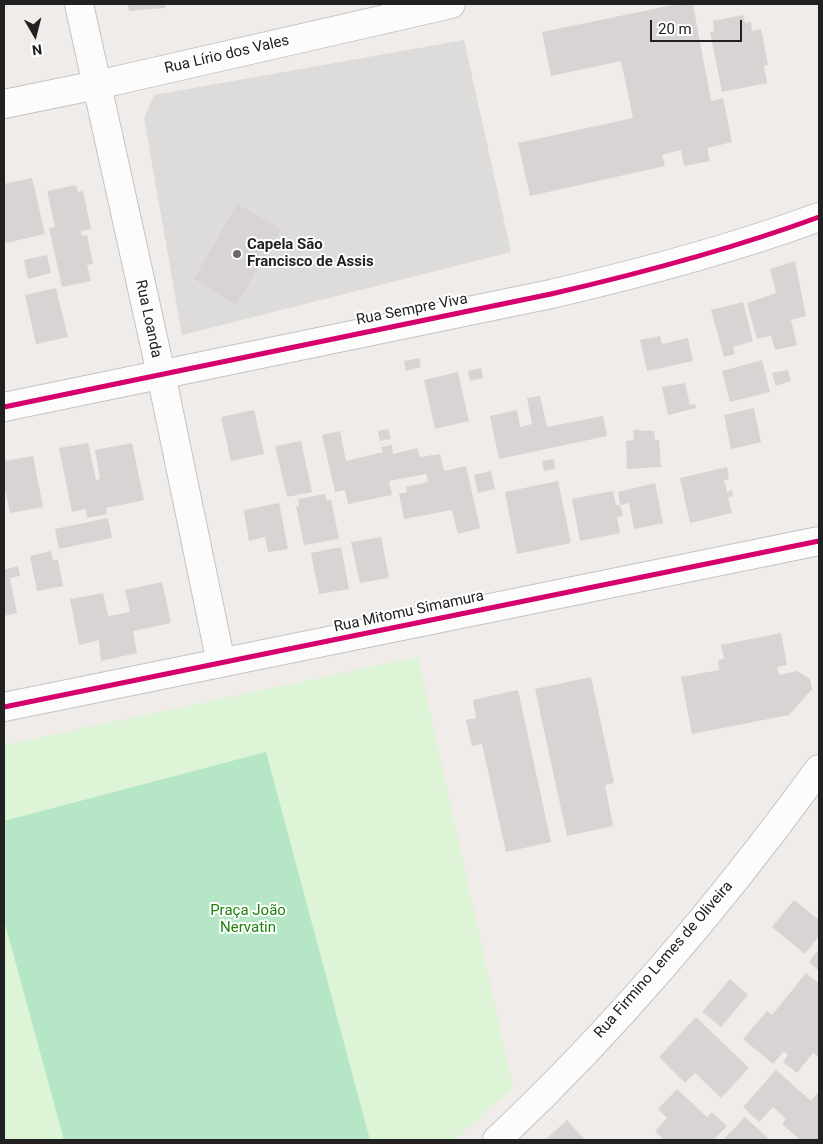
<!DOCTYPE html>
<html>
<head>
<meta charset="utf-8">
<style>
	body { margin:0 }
	#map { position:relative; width:823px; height:1144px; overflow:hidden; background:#efecea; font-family:Roboto,sans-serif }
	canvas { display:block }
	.frame { position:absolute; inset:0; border:5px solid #212121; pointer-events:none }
	.north { position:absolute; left:10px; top:10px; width:50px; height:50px; -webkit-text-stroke:4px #fff; paint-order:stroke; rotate:172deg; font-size:14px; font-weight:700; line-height:20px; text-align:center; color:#212121 }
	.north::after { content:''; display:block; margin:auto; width:18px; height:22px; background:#212121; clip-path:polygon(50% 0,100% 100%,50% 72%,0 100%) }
	.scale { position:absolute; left:650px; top:20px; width:92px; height:22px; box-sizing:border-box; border:2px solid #212121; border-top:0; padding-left:6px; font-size:15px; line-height:18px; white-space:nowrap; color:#212121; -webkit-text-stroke:4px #fff; paint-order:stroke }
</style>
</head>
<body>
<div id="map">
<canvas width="823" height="1144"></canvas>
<div class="frame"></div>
<div class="north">N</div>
<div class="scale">20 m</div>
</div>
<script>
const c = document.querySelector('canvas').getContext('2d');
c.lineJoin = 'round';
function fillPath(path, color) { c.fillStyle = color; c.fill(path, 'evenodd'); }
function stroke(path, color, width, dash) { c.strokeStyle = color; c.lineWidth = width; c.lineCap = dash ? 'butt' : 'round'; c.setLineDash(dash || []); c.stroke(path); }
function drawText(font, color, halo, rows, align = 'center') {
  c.font = font + ' Roboto,sans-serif'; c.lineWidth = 4; c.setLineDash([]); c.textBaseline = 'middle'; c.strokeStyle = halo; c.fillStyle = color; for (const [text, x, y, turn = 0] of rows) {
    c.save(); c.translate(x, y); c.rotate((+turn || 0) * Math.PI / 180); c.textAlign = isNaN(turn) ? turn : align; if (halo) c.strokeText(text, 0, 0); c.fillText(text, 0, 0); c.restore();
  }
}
fillPath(new Path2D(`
	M 464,40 L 511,252 L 182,335 L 144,118 L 154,95 Z`), '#dddcdb');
fillPath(new Path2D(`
	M 418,657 L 513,1087 L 455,1140 L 4,1140 L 4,745 Z`), '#ddf4d6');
fillPath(new Path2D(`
	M 266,752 L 370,1140 L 64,1140 L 4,920 L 4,821 Z`), '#b5e6c6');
fillPath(new Path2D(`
	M 128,4 L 165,4 L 165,8 L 129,11 Z
	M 678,4 L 693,4 L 711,101 L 723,98 L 732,142 L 707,148 L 710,161 L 684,166 L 681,150 L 662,155 L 665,166 L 530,196 L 518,143 L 633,118 L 621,61 L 551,76 L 542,32 Z
	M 743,15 L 745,23 L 751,22 L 752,31 L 761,29 L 768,65 L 764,66 L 767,83 L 722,92 L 710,32 L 714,32 L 713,21 Z
	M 32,178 L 45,234 L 6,243 L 4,232 L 4,184 Z
	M 76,185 L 78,192 L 83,191 L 91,229 L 81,231 L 82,236 L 87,235 L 93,264 L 87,265 L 91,281 L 62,287 L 49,228 L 55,227 L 47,191 Z
	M 237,204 L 281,229 L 236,305 L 194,279 Z
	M 47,255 L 51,273 L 28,279 L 24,260 Z
	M 795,261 L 806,316 L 791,320 L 797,345 L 775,350 L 771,336 L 757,339 L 747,303 L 776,293 L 770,269 Z
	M 56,288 L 68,337 L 36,344 L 25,295 Z
	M 743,302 L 753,341 L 733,347 L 735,354 L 724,357 L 711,310 Z
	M 660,336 L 662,344 L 688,338 L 693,361 L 647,371 L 640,340 Z
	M 419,358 L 421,367 L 406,371 L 404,361 Z
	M 762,360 L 770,392 L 730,402 L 722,371 Z
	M 481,368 L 483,378 L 470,381 L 468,371 Z
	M 788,370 L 791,381 L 776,386 L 772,373 Z
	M 458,372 L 469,421 L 435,429 L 424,380 Z
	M 685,383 L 690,405 L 695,404 L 696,408 L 668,415 L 662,387 Z
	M 540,396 L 547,427 L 603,416 L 607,436 L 499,459 L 490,416 L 517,410 L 520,427 L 532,424 L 527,398 Z
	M 754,408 L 761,442 L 731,449 L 724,415 Z
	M 254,410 L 264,454 L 231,461 L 221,417 Z
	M 388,429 L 391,439 L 380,441 L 378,431 Z
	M 633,430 L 654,431 L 655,440 L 659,440 L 661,467 L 627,469 L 626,441 L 634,440 Z
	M 340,431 L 346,461 L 383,452 L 381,447 L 392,445 L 393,454 L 417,448 L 420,457 L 440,454 L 444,471 L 466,466 L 480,528 L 458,534 L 452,510 L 404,519 L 399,494 L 407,492 L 406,487 L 428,482 L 426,474 L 389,481 L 392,495 L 348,504 L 345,490 L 335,492 L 322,435 Z
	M 301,441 L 312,492 L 287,497 L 275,446 Z
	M 88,443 L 96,480 L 100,479 L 95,450 L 132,443 L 144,500 L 106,508 L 107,514 L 87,518 L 86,509 L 72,512 L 59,448 Z
	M 33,456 L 43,507 L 10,513 L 4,484 L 4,461 Z
	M 554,459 L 555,469 L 544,471 L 542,461 Z
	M 727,467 L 729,479 L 724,480 L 727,492 L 732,490 L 733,496 L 728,497 L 732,513 L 690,523 L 680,478 Z
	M 491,471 L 495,489 L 478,493 L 474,475 Z
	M 558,481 L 571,543 L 517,554 L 505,492 Z
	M 655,483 L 663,523 L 634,529 L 629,503 L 620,505 L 618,492 Z
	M 613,491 L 616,505 L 620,505 L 623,516 L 617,517 L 620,533 L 580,541 L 572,499 Z
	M 325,494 L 327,501 L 331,500 L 339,539 L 304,545 L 296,506 L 299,506 L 298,499 Z
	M 279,503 L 288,549 L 268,552 L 265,537 L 249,541 L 244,510 Z
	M 108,518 L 112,538 L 59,549 L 55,529 Z
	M 381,537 L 389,578 L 360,583 L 351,542 Z
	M 341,547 L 349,589 L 319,594 L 311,553 Z
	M 51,551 L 53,561 L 58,559 L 63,586 L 37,591 L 30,556 Z
	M 18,566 L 20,576 L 10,578 L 17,613 L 4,616 L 4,570 Z
	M 162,582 L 171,623 L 133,631 L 137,653 L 101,661 L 99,640 L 79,645 L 70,599 L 103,593 L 108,616 L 130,612 L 125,590 Z
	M 781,633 L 787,665 L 777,667 L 779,675 L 797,671 L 810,679 L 812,689 L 789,715 L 692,734 L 681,677 L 719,670 L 718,660 L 724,659 L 721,645 Z
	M 591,677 L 614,783 L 605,785 L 613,826 L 567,836 L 535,689 Z
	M 518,690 L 551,842 L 506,852 L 482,744 L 472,746 L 466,720 L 476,718 L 473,700 Z
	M 794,900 L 819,920 L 819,936 L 805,954 L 772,927 Z
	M 819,949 L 819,971 L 809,962 Z
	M 806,973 L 817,982 L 819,979 L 819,1057 L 813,1053 L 797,1073 L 783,1062 L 788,1055 L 784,1051 L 773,1064 L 743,1039 L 767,1011 L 772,1015 Z
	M 730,979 L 748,995 L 721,1027 L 702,1012 Z
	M 696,1017 L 749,1068 L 721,1098 L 695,1073 L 685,1083 L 659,1057 Z
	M 776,1070 L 811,1101 L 819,1091 L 819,1140 L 800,1140 L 782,1124 L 786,1119 L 773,1107 L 759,1122 L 743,1107 Z
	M 677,1089 L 707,1117 L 712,1112 L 727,1126 L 714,1140 L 664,1140 L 655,1131 L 667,1118 L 658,1109 Z
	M 745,1117 L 768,1138 L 766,1140 L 723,1140 Z
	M 567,1120 L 585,1140 L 545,1140 Z`), '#d7d4d3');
const minor = new Path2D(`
	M 79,4 L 161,374 L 221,663
	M 4,104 L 97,85 L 451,4
	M 4,407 L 551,294 C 642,273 732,249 819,217
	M 4,707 L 819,541
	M 497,1140 C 616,1028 723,901 819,769`);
stroke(minor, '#c5c3c2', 30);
stroke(minor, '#fdfcfc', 28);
stroke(new Path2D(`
	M 4,407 L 551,294 C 642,273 732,249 819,217
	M 4,707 L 819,541`), '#d6006c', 5);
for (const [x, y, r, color] of [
	[237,254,5,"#696867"]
]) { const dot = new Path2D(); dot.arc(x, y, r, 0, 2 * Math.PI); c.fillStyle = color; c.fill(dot); stroke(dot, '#fff', 2); }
drawText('15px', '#212121', '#fff', [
	["Rua Lírio dos Vales",227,55,-13],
	["Rua Sempre Viva",412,310,-11],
	["Rua Loanda",148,319,78],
	["Rua Mitomu Simamura",409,612,-12],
	["Rua Firmino Lemes de Oliveira",664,960,-49]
]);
drawText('bold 15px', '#212121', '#fff', [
	["Capela São",247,245],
	["Francisco de Assis",247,262]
], 'left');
drawText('15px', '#1d830b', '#fff', [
	["Praça João",248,911],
	["Nervatin",248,928]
]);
</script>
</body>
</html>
